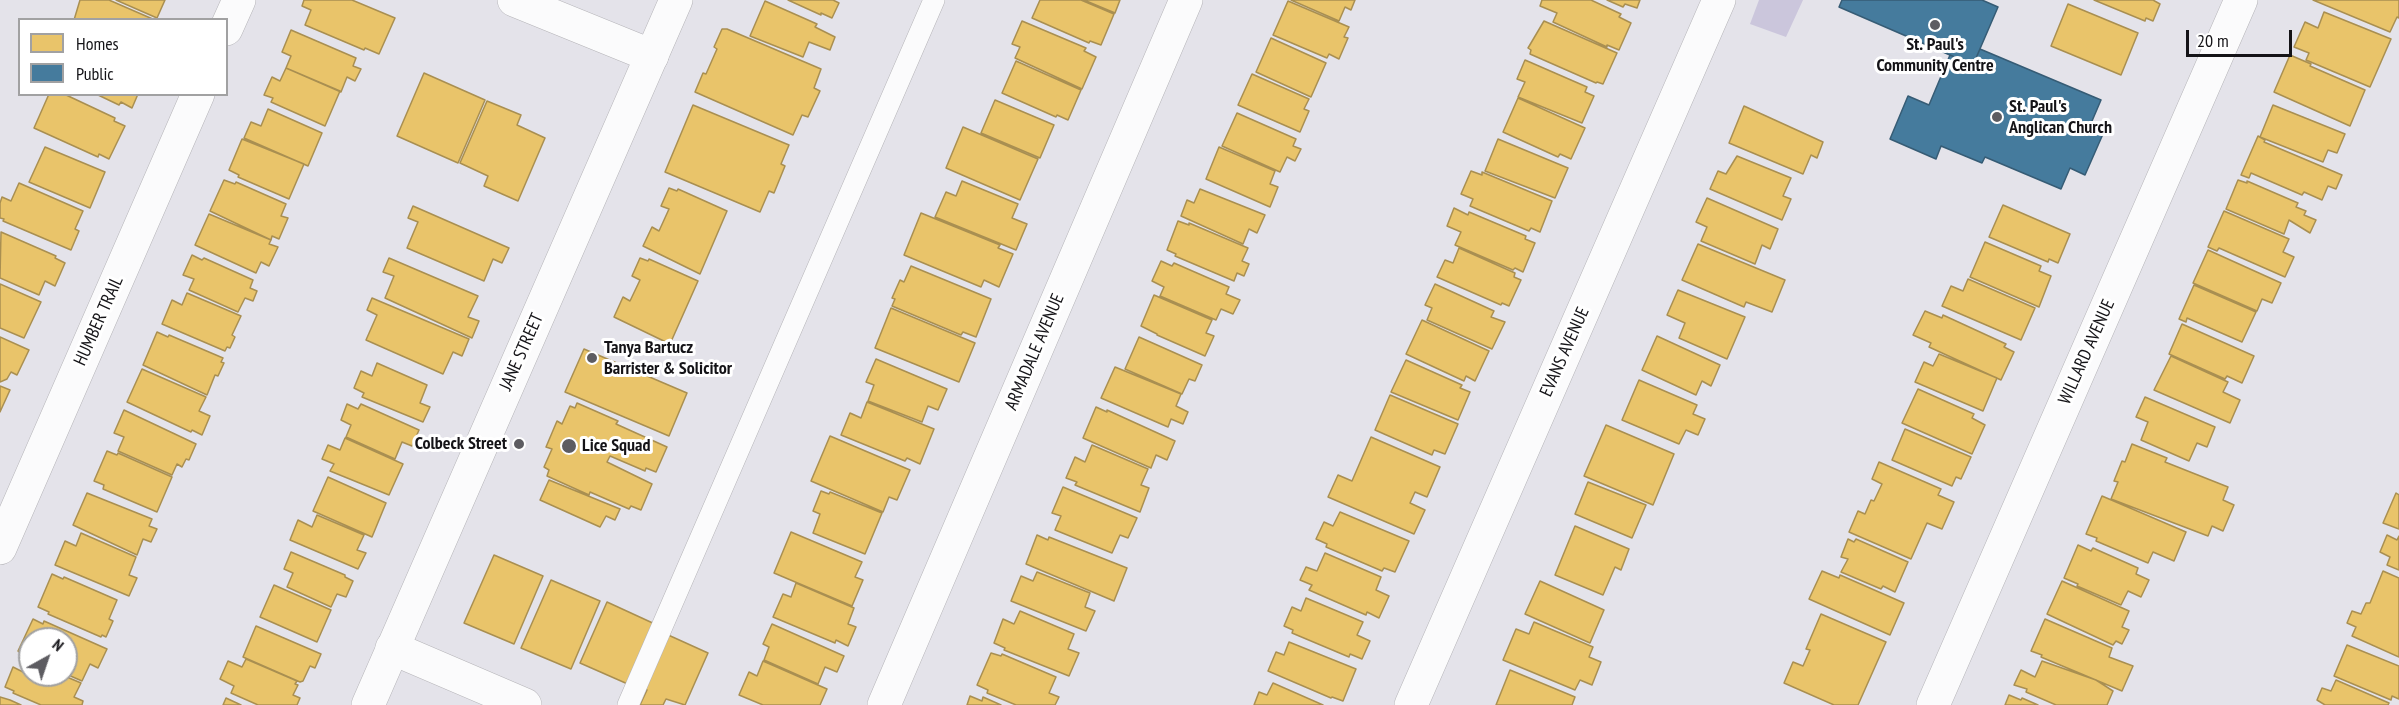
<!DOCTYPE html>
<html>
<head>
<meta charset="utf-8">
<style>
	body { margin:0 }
	#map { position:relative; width:2399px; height:705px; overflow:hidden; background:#e4e3ea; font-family:"PT Sans Narrow",sans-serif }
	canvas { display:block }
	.legend { position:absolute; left:18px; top:18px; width:210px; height:78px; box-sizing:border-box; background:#fff; border:2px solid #a1a1a2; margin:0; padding:8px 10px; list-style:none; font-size:18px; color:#141317 }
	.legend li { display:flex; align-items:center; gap:12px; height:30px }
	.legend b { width:30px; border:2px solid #a1a1a2 }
	.north { position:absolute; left:18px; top:627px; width:60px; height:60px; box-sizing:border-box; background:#fff; border:2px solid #a1a1a2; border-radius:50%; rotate:40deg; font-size:16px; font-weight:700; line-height:24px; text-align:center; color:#141317 }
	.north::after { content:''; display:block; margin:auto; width:21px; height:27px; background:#5d5c61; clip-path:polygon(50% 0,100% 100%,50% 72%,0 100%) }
	.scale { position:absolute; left:2186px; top:30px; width:106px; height:27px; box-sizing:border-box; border:3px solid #141317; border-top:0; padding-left:8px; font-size:18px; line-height:21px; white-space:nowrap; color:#141317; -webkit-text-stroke:4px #fff; paint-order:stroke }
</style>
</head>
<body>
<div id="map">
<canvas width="2399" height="705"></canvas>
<ul class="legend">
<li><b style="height:16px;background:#e9c46a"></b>Homes</li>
<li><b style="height:16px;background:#457b9d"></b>Public</li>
</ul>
<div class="north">N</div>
<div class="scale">20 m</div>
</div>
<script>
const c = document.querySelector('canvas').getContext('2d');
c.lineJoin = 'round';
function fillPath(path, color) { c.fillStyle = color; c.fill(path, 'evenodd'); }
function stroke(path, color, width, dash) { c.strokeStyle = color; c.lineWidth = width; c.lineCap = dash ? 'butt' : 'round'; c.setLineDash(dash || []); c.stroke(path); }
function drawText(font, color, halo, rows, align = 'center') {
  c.font = font + ' "PT Sans Narrow",sans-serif'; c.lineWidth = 6; c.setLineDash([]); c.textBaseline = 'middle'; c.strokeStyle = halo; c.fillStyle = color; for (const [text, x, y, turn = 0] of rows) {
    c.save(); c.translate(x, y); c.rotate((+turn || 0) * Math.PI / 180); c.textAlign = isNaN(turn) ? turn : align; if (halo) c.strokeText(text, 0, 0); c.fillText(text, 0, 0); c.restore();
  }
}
fillPath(new Path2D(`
	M 1759,0 L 1803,0 L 1786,37 L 1750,24 Z`), '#cbc6dc');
const homes = new Path2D(`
	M 80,0 L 109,0 L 155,20 L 74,20 Z
	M 116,0 L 165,0 L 157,18 Z
	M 304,0 L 352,0 L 395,18 L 379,54 L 365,48 L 364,50 L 305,25 L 311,10 L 302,6 Z
	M 788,0 L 833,0 L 839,3 L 832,18 L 821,13 L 821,15 Z
	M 1040,0 L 1081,0 L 1114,14 L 1101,45 L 1090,41 L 1089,43 L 1032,18 Z
	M 1084,0 L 1120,0 L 1115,13 Z
	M 1291,0 L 1355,0 L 1351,10 L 1345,7 L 1339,21 Z
	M 1542,0 L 1591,0 L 1621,14 L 1619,17 L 1631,23 L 1619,50 L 1607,45 L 1607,47 L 1553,22 L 1557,13 L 1540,6 Z
	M 1607,0 L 1640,0 L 1637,8 L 1625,4 L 1623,7 Z
	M 2094,0 L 2153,0 L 2160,4 L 2153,21 L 2146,18 L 2145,21 Z
	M 2313,0 L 2399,0 L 2399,18 L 2397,17 L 2390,32 Z
	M 765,1 L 817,24 L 815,27 L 835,37 L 830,50 L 809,42 L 803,57 L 750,36 Z
	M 1288,1 L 1349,27 L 1344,37 L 1348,38 L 1339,59 L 1329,54 L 1327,58 L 1273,35 Z
	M 2068,4 L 2138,33 L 2121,75 L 2051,46 Z
	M 2324,12 L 2391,39 L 2370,87 L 2306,60 L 2309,53 L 2294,47 L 2305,22 L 2318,28 Z
	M 1022,21 L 1086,48 L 1084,51 L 1096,57 L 1082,89 L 1015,58 L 1020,47 L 1012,44 Z
	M 1544,21 L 1617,53 L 1603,84 L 1597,82 L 1596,83 L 1530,54 L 1531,50 L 1528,48 Z
	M 722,29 L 727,29 L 821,69 L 814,88 L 820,91 L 808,117 L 802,115 L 793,135 L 695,92 L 703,73 L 706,74 L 717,49 L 714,47 Z
	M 291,30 L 356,58 L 353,66 L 361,69 L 355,81 L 347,77 L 341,92 L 286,68 L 291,56 L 282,52 Z
	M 1271,38 L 1326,63 L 1311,97 L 1256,72 Z
	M 2290,55 L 2311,64 L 2310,66 L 2365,90 L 2350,126 L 2274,92 Z
	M 1525,60 L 1587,87 L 1585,92 L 1594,96 L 1582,123 L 1518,97 L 1525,82 L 1517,79 Z
	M 1016,61 L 1081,90 L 1068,120 L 1057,115 L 1056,117 L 1002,93 Z
	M 286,68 L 340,91 L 325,126 L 271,102 L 273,98 L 264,95 L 272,77 L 280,81 Z
	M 424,73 L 485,100 L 458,163 L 397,136 Z
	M 1252,74 L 1309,99 L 1304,109 L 1309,111 L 1300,132 L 1238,105 Z
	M 49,94 L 64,94 L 115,118 L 114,121 L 125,126 L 109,159 L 99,154 L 98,157 L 34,128 Z
	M 96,94 L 138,94 L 132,108 L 121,102 L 119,105 Z
	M 1518,98 L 1585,128 L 1571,159 L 1560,154 L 1558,157 L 1503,132 Z
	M 995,100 L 1054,125 L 1040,158 L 981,133 Z
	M 487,101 L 521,115 L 517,125 L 545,138 L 518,201 L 484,186 L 488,176 L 460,163 Z
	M 693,105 L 789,145 L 781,164 L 785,166 L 774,193 L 769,191 L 760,212 L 665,172 Z
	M 2273,105 L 2345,134 L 2337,153 L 2328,150 L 2323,162 L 2260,137 Z
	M 1744,106 L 1823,142 L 1817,158 L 1811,155 L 1803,174 L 1729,143 Z
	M 268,109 L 322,133 L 308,166 L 244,138 L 251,122 L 261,126 Z
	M 1237,113 L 1296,139 L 1293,146 L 1301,149 L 1295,161 L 1287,157 L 1280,172 L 1222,146 Z
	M 963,127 L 1038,159 L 1020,200 L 946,168 Z
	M 2258,136 L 2265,140 L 2264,142 L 2342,175 L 2336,189 L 2328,186 L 2322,200 L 2304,192 L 2302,195 L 2251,173 L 2249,178 L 2241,175 Z
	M 242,139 L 304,164 L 289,199 L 238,177 L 239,175 L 229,170 Z
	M 1498,139 L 1568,168 L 1555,198 L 1485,171 Z
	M 45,147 L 105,172 L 90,208 L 29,182 Z
	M 1219,147 L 1275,171 L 1270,184 L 1278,187 L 1270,207 L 1206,179 Z
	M 1737,156 L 1791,178 L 1783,196 L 1791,199 L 1782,220 L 1710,189 L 1718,171 L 1726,174 Z
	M 1471,171 L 1482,175 L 1482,172 L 1552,201 L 1540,232 L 1531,228 L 1529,231 L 1470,206 L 1473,199 L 1461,194 Z
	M 224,180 L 235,184 L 236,182 L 286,204 L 281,216 L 288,218 L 279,239 L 272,236 L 271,240 L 210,211 Z
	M 2238,180 L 2247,183 L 2247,181 L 2298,203 L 2296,207 L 2306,211 L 2304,215 L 2316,220 L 2310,233 L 2289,220 L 2284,234 L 2226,209 Z
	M 962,181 L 1018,204 L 1012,218 L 1027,224 L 1016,250 L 935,217 L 946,192 L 956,196 Z
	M 19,183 L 83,211 L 75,229 L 79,231 L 71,250 L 3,221 L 4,219 L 0,218 L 0,203 L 2,197 L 11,201 Z
	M 669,188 L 677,191 L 678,189 L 727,211 L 700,274 L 643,246 L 652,227 L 659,231 L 669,209 L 661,206 Z
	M 1200,189 L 1265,215 L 1257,233 L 1249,229 L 1243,244 L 1181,216 L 1187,200 L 1194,203 Z
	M 1707,198 L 1778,229 L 1770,249 L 1762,245 L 1755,264 L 1701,241 L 1707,227 L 1696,222 Z
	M 2003,205 L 2070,234 L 2058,263 L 2049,259 L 2048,262 L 1989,237 Z
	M 413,206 L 509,248 L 502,263 L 493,259 L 484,281 L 407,248 L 418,222 L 408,218 Z
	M 1454,208 L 1468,215 L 1469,212 L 1526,236 L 1525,239 L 1535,243 L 1523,272 L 1515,268 L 1513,270 L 1455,245 L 1461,232 L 1447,226 Z
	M 2224,211 L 2289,239 L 2283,252 L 2294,257 L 2285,277 L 2219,248 L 2217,251 L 2208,247 Z
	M 921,213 L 1000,245 L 998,248 L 1013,254 L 999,287 L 984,280 L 981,287 L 904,255 Z
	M 209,214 L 271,240 L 269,244 L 278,247 L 269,266 L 261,262 L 256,273 L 195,245 Z
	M 1178,221 L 1189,225 L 1189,223 L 1248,248 L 1242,261 L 1249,264 L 1244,276 L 1237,273 L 1234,281 L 1175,256 L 1176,254 L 1167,250 Z
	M 1,232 L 56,256 L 55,258 L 65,263 L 55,286 L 45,281 L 39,295 L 0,278 Z
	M 1985,242 L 2041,266 L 2039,271 L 2051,276 L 2039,307 L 1970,277 Z
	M 1698,244 L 1785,280 L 1772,312 L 1746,302 L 1744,307 L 1682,280 Z
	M 1459,248 L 1515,273 L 1514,277 L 1521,280 L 1509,306 L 1502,303 L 1501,305 L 1437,277 L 1445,260 L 1453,263 Z
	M 2208,250 L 2281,283 L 2272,303 L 2262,299 L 2257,311 L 2193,283 Z
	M 192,255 L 202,260 L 204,258 L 253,280 L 250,288 L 257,291 L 253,301 L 245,298 L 238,312 L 189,290 L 194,279 L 183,275 Z
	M 389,258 L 478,296 L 468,317 L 479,321 L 472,338 L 385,298 L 394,276 L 383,272 Z
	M 640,258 L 648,261 L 649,259 L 698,281 L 670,344 L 614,317 L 623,297 L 630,301 L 640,280 L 632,276 Z
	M 1161,261 L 1172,266 L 1174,263 L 1229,287 L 1226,294 L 1240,300 L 1233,314 L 1221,309 L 1216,320 L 1160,296 L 1164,287 L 1152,281 Z
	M 911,266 L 991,299 L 976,337 L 963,332 L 961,335 L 892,306 L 895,299 L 892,298 L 900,280 L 904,282 Z
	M 1968,279 L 2035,308 L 2021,340 L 1942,306 L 1951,286 L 1963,291 Z
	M 0,284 L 41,302 L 24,338 L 0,328 Z
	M 1435,284 L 1494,311 L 1491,317 L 1505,322 L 1492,349 L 1427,320 L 1432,308 L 1425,305 Z
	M 2194,285 L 2256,312 L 2242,342 L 2187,318 L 2186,322 L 2179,319 Z
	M 1678,290 L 1745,317 L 1727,359 L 1679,338 L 1685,323 L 1667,315 Z
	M 187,293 L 241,316 L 232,335 L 235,337 L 230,348 L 227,347 L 225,351 L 162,324 L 172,300 L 182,305 Z
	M 1154,295 L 1212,320 L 1206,333 L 1214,336 L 1205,356 L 1157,335 L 1157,334 L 1141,326 Z
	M 372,298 L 469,339 L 462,356 L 453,352 L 443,374 L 366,340 L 377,315 L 367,310 Z
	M 891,308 L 975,343 L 959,382 L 875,348 Z
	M 1925,311 L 1942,318 L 1943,315 L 2006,344 L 2004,347 L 2014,352 L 2001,380 L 1929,347 L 1931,343 L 1913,335 Z
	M 1422,320 L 1489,351 L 1475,381 L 1466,376 L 1464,381 L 1406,354 Z
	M 2182,324 L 2254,356 L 2242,383 L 2227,376 L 2225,379 L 2169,354 Z
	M 157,332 L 168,337 L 169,335 L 223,358 L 221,362 L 224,363 L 218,376 L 215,375 L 207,395 L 143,365 Z
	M 1657,336 L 1720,365 L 1711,386 L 1702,381 L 1696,395 L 1642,370 Z
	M 0,337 L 29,350 L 17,375 L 11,372 L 7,379 L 0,382 Z
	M 1139,337 L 1202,365 L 1195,381 L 1189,379 L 1182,394 L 1125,369 Z
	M 584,349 L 687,393 L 669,436 L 565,392 Z
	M 1939,354 L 1997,378 L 1983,411 L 1915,382 L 1924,362 L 1933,366 Z
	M 2171,356 L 2228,382 L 2223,392 L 2240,400 L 2230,423 L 2154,390 Z
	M 876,359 L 947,389 L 938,410 L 928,406 L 922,422 L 868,401 L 874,385 L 866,382 Z
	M 1406,360 L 1462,385 L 1460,388 L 1470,392 L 1458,420 L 1391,392 Z
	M 377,363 L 427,385 L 420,403 L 430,407 L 423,422 L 362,397 L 364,393 L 354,388 L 361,371 L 372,376 Z
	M 1115,367 L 1181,394 L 1176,406 L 1188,412 L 1183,424 L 1171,419 L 1168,427 L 1101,398 Z
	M 142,369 L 206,397 L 199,411 L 210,416 L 202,435 L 192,430 L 191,432 L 127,402 Z
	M 1639,380 L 1697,405 L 1693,414 L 1705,419 L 1698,435 L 1686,430 L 1679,444 L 1622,420 Z
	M 0,386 L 10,390 L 0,412 Z
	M 1918,389 L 1974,414 L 1972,418 L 1985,425 L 1972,454 L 1902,423 Z
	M 1390,395 L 1458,424 L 1445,454 L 1434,450 L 1432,455 L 1375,430 Z
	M 2145,397 L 2215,427 L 2207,447 L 2197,443 L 2189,461 L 2141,440 L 2148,422 L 2136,417 Z
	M 867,402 L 934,429 L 920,464 L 907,458 L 905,461 L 841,435 L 850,413 L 861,418 Z
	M 577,403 L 618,421 L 616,424 L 667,447 L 656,472 L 646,468 L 645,471 L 610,456 L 607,462 L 652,484 L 641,510 L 631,506 L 629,509 L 590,492 L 589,495 L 547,476 L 549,470 L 544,467 L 552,449 L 546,447 L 557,421 L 562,424 L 570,406 L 575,408 Z
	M 347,404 L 358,409 L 361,404 L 419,430 L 412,446 L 402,442 L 395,459 L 346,437 L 351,425 L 341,420 Z
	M 1096,407 L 1107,412 L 1107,410 L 1175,441 L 1167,460 L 1156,455 L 1151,468 L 1083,438 Z
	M 124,410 L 196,444 L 189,460 L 186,459 L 182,467 L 177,464 L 172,475 L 118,451 L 124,437 L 114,433 Z
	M 1606,425 L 1674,454 L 1653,505 L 1584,476 Z
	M 1905,429 L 1971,457 L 1961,479 L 1956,477 L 1952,486 L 1892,460 Z
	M 830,436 L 910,470 L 897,500 L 889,497 L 883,512 L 811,481 Z
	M 1371,437 L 1440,467 L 1427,497 L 1415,492 L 1410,503 L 1425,510 L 1414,534 L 1328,497 L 1338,475 L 1352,481 Z
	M 345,438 L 403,464 L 389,495 L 330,471 L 334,464 L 322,459 L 328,445 L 340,450 Z
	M 2132,444 L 2167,458 L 2165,462 L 2228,487 L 2223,500 L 2234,505 L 2223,531 L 2212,526 L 2208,536 L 2111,499 L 2118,482 L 2114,481 L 2122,461 L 2125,462 Z
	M 1092,445 L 1148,469 L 1141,485 L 1149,488 L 1140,512 L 1075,485 L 1077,482 L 1066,478 L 1075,457 L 1085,462 Z
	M 107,451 L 117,455 L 118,453 L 172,477 L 157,512 L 103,489 L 104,485 L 94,481 Z
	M 1879,462 L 1941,489 L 1938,495 L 1954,502 L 1942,529 L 1927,523 L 1911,559 L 1849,532 L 1858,511 L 1865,514 L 1871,500 L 1874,501 L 1882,484 L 1872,479 Z
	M 328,477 L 386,503 L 372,537 L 313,511 Z
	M 549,480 L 620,509 L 615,520 L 606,516 L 600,527 L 540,500 Z
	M 1588,482 L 1646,505 L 1632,538 L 1575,514 Z
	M 1063,487 L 1137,518 L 1128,538 L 1120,535 L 1112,553 L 1055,530 L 1061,516 L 1052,513 Z
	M 821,491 L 829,494 L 830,492 L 882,513 L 865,554 L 813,533 L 820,514 L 813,511 Z
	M 87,493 L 152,519 L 149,526 L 157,529 L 151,542 L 143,539 L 137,555 L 73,525 Z
	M 2396,493 L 2399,495 L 2399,529 L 2383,523 Z
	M 2102,496 L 2186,532 L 2174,561 L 2153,552 L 2148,563 L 2096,541 L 2097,538 L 2086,534 Z
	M 1340,512 L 1409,541 L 1395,572 L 1384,568 L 1382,571 L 1326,547 L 1327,544 L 1316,539 L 1324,522 L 1333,526 Z
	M 317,515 L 364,535 L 357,550 L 366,553 L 358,569 L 290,540 L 298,520 L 312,527 Z
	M 1575,526 L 1629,549 L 1621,570 L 1615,567 L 1603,595 L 1555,575 Z
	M 791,532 L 862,562 L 855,577 L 863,580 L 852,606 L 774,573 Z
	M 81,533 L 136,557 L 129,575 L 137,578 L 129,596 L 55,565 L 65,541 L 76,546 Z
	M 1037,535 L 1048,540 L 1049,537 L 1127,568 L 1114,601 L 1026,564 Z
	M 2387,535 L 2397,540 L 2399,536 L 2399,570 L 2387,565 L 2390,557 L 2380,552 Z
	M 1848,539 L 1854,542 L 1856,539 L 1908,562 L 1895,592 L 1883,586 L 1881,589 L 1841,572 L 1848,559 L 1841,557 Z
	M 2078,545 L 2091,551 L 2093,548 L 2138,568 L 2136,574 L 2149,580 L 2141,597 L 2128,591 L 2121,605 L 2077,586 L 2078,584 L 2064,578 Z
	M 291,552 L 345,575 L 345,577 L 353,581 L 346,597 L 337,594 L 331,607 L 287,587 L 293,573 L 284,569 Z
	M 1325,553 L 1381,577 L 1376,590 L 1389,596 L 1379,618 L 1367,612 L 1366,615 L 1309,590 L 1312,585 L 1300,580 L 1306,567 L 1317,571 Z
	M 494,555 L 543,576 L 514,644 L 464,623 Z
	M 1822,571 L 1839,578 L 1840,575 L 1904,603 L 1890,635 L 1809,599 Z
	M 2383,571 L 2399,578 L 2399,657 L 2352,636 L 2356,627 L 2347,623 L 2352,611 L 2361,614 L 2366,603 L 2370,603 Z
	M 1037,572 L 1090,593 L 1085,607 L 1095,611 L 1086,631 L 1011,601 L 1021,576 L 1033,581 Z
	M 52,574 L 63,579 L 64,577 L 117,600 L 109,619 L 113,621 L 106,637 L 102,635 L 101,637 L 48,614 L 49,612 L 38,607 Z
	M 551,580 L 600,601 L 571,669 L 521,648 Z
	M 1540,581 L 1604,610 L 1590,643 L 1525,614 Z
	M 2062,581 L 2129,611 L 2122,627 L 2129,630 L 2122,644 L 2116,641 L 2113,645 L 2047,614 Z
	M 796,583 L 854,608 L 848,624 L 856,627 L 848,646 L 836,640 L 835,643 L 773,617 L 783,594 L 791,597 Z
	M 274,585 L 331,610 L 317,642 L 260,617 Z
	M 1306,598 L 1363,622 L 1357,635 L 1370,641 L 1362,659 L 1350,654 L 1349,657 L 1292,633 L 1293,630 L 1284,626 L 1292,607 L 1301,611 Z
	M 607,602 L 657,625 L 630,685 L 580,663 Z
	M 1020,611 L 1074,634 L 1068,649 L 1079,653 L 1069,676 L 1004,650 L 1005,648 L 994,643 L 1003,619 L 1014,624 Z
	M 1821,614 L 1886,642 L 1858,705 L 1834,705 L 1784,683 L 1793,662 L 1803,666 L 1810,650 L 1806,649 Z
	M 33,619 L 43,624 L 44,621 L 107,649 L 98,668 L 90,664 L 82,681 L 66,674 L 66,639 L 30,639 L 30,658 L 18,651 Z
	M 2045,619 L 2112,648 L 2109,657 L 2133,666 L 2122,691 L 2041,657 L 2042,655 L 2031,651 Z
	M 1534,622 L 1593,647 L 1589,657 L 1601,662 L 1592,685 L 1580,680 L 1575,690 L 1503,660 L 1516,629 L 1529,634 Z
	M 772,624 L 844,656 L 837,672 L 825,667 L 818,684 L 764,660 L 769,647 L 763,644 Z
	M 256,626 L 321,654 L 315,668 L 310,666 L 303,681 L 300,682 L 243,657 Z
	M 666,634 L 708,653 L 685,705 L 666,699 L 663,705 L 640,705 L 647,690 L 642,688 Z
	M 1289,642 L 1356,669 L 1343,701 L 1332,697 L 1331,698 L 1268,671 L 1276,652 L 1284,655 Z
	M 2347,645 L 2399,666 L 2399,699 L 2392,696 L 2391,700 L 2334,676 Z
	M 991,653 L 1001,656 L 1002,654 L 1056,677 L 1049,693 L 1059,697 L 1055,705 L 1016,705 L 987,693 L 988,690 L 977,685 Z
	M 246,659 L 297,681 L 295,684 L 298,685 L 293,695 L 300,698 L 297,705 L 258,705 L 231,693 L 234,686 L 220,679 L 228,661 L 242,667 Z
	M 28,660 L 30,675 L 62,675 L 81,683 L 74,697 L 83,701 L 82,705 L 41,705 L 13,693 L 14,691 L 5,687 L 13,667 L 23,672 Z
	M 763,661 L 827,689 L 820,705 L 763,705 L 739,695 L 749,672 L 757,676 Z
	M 2042,661 L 2096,680 L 2113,691 L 2107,705 L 2056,705 L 2026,692 L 2027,689 L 2014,685 L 2021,670 L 2035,677 Z
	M 1510,670 L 1575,697 L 1572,705 L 1496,705 Z
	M 2336,680 L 2389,703 L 2388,705 L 2325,705 L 2317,700 L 2322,688 L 2331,691 Z
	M 1273,683 L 1323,705 L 1254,705 L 1259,692 L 1267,695 Z
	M 2009,695 L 2021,700 L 2022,698 L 2038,705 L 2005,705 Z
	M 970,696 L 982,701 L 983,697 L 1001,705 L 967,705 Z
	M 0,697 L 10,700 L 21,705 L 0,705 Z
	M 226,698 L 241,705 L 223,705 Z`);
fillPath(homes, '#e9c46a');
stroke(homes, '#a98f51', 1.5);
const public = new Path2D(`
	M 1842,0 L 1982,0 L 1998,7 L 1973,65 L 1839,7 Z
	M 1980,49 L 2101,100 L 2089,128 L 2103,134 L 2085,175 L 2070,168 L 2061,189 L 1985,157 L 1982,163 L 1941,146 L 1936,159 L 1890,139 L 1908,96 L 1929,105 L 1950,55 L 1973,65 Z`);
fillPath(public, '#457b9d');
stroke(public, '#365c75', 1.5);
const lane = new Path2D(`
	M 628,705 L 934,0`);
const street = new Path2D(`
	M 514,0 L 652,56
	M 226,29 L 239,0
	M 0,548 L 198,94
	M 392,648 L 525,705
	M 884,705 L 1186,0
	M 1411,705 L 1719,0
	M 1933,705 L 2241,0`);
const secondary = new Path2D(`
	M 368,705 L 676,0`);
stroke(lane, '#b5b4b8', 22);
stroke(street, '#b5b4b8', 34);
stroke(secondary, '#b5b4b8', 34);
stroke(lane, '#fbfbfc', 21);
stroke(street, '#fbfbfc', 33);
stroke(secondary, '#fbfbfc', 33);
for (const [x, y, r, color] of [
	[1935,25,6,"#5d5c61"],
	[1997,117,6,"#5d5c61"],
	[592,358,6,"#5d5c61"],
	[519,444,6,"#5d5c61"],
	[569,446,8,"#5d5c61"]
]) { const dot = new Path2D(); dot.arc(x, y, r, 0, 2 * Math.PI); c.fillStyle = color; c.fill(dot); stroke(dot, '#fff', 2); }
drawText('bold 18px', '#141317', '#fff', [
	["St. Paul's",1935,45,"center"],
	["Community Centre",1935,66,"center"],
	["St. Paul's",2009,107],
	["Anglican Church",2009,128],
	["Tanya Bartucz",604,348],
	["Barrister & Solicitor",604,369],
	["Colbeck Street",507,444,"right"],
	["Lice Squad",582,446]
], 'left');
drawText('18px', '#141317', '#fff', [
	["HUMBER TRAIL",99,321,-66],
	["JANE STREET",522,352,-66],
	["ARMADALE AVENUE",1035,352,-67],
	["EVANS AVENUE",1565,352,-66],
	["WILLARD AVENUE",2087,352,-66]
]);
</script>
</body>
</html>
